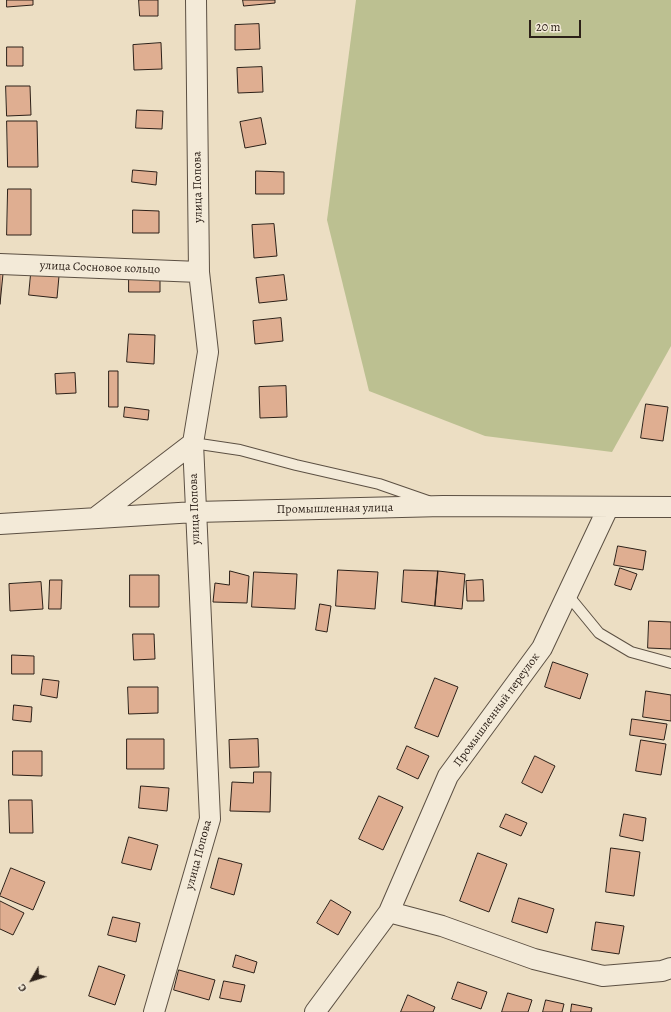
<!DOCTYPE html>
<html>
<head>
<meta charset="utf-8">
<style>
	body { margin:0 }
	#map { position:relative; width:671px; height:1012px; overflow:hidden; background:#ecdec3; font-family:Alegreya,serif }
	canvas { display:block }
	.north { position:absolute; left:12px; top:960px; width:40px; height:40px; -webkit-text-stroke:3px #f3ead8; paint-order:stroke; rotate:231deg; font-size:11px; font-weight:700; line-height:16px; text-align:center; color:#2c2018 }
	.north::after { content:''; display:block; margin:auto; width:14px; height:18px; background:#2c2018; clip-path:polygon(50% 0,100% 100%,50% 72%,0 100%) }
	.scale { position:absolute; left:529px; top:20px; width:52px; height:18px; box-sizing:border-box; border:2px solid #2c2018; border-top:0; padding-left:5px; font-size:12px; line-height:14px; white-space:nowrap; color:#2c2018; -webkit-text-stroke:3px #f3ead8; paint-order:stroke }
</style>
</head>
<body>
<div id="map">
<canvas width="671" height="1012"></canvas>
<div class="north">С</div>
<div class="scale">20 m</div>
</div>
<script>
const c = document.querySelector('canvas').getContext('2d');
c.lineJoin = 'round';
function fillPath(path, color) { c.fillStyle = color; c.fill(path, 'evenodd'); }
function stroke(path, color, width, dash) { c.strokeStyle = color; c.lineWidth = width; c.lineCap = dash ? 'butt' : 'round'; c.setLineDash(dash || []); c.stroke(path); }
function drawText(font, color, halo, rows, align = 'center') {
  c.font = font + ' Alegreya,serif'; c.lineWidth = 3; c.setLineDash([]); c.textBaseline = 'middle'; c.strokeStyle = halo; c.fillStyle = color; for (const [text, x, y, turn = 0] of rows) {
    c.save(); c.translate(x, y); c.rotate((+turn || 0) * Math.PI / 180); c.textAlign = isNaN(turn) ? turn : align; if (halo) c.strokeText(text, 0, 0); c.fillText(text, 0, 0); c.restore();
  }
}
fillPath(new Path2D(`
	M 356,0 L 671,0 L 671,346 L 612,452 L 485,436 L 369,391 L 327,220 Z`), '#bcc091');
const building = new Path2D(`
	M 7,0 L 33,0 L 33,5 L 7,7 Z
	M 139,0 L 158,0 L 158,16 L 140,16 Z
	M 243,0 L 275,0 L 275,3 L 244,6 Z
	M 259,24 L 260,49 L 235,50 L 235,25 Z
	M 161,43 L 162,69 L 134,70 L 133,45 Z
	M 7,47 L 23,47 L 23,66 L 7,66 Z
	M 262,67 L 263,92 L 238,93 L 237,68 Z
	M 6,86 L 30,86 L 31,115 L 7,116 Z
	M 137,110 L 163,111 L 162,129 L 136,128 Z
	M 261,118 L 266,144 L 245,148 L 240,122 Z
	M 7,121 L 37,121 L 38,167 L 8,167 Z
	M 133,170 L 157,172 L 156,185 L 132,182 Z
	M 256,171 L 284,172 L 284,194 L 256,194 Z
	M 8,189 L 31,189 L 31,235 L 7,235 Z
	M 133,210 L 159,211 L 159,233 L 133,233 Z
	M 274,224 L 277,256 L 254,258 L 252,225 Z
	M 0,273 L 3,274 L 0,304 Z
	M 129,273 L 160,273 L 160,292 L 129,292 Z
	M 31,274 L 59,276 L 57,298 L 29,295 Z
	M 284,275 L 287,300 L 259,303 L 256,278 Z
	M 281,318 L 283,341 L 255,344 L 253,321 Z
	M 129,334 L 155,335 L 154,364 L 127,362 Z
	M 109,371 L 118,371 L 118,407 L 109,407 Z
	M 75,373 L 76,393 L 56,394 L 55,374 Z
	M 286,386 L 287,417 L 260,418 L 259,387 Z
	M 646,404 L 668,407 L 663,441 L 641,438 Z
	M 125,407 L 149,410 L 148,420 L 124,417 Z
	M 618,546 L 646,551 L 643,570 L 614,565 Z
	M 620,568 L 637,574 L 631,590 L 615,585 Z
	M 338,570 L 378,572 L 375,609 L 336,606 Z
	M 404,570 L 438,571 L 435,606 L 402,602 Z
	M 230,571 L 249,576 L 247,603 L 213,602 L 215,583 L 229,585 Z
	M 438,571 L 465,574 L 462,609 L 435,606 Z
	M 254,572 L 297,574 L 295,609 L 252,607 Z
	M 130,575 L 159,575 L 159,607 L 130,607 Z
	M 50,580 L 62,580 L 61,609 L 49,609 Z
	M 483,580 L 484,601 L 467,601 L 466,581 Z
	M 41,582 L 43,609 L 10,611 L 9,584 Z
	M 320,604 L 331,606 L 327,632 L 316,630 Z
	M 649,621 L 671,622 L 671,649 L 648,648 Z
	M 133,634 L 154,634 L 155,659 L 134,660 Z
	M 12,655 L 34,656 L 34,674 L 12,674 Z
	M 553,662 L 588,674 L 580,699 L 545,687 Z
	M 435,678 L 458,687 L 438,737 L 415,728 Z
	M 43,679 L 59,681 L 57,698 L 41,695 Z
	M 128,687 L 158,687 L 158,713 L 129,714 Z
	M 646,691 L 671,695 L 671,721 L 643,717 Z
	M 14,705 L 32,707 L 31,722 L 13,720 Z
	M 632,719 L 667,724 L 664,740 L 630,735 Z
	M 127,739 L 164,739 L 164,769 L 127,769 Z
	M 258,739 L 259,767 L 230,768 L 229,740 Z
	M 641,740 L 666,744 L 661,775 L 636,771 Z
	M 407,746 L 429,756 L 418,779 L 397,769 Z
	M 13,751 L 42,751 L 42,776 L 13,775 Z
	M 535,756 L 555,766 L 542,793 L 522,783 Z
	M 254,772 L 271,772 L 270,812 L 230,811 L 232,782 L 253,783 Z
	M 141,786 L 169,788 L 167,811 L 139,808 Z
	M 379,796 L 403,807 L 383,850 L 359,839 Z
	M 9,800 L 32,800 L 33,833 L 10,833 Z
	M 506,814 L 527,823 L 521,836 L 500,827 Z
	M 624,814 L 646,818 L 643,841 L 620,836 Z
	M 129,837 L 158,845 L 151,870 L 122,863 Z
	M 611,848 L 640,852 L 634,896 L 606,892 Z
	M 478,853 L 507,864 L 489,912 L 460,901 Z
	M 219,858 L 242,864 L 234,895 L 211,888 Z
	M 11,868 L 45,882 L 33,910 L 0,896 Z
	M 519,898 L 554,909 L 547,933 L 512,922 Z
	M 331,900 L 351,912 L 338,935 L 317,923 Z
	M 0,901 L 24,913 L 13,935 L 0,929 Z
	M 113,917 L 140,923 L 136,942 L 108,935 Z
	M 596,922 L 624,926 L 619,954 L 592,950 Z
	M 236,955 L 257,962 L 254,973 L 233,967 Z
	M 99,966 L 125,975 L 115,1005 L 89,996 Z
	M 179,970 L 215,980 L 209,1000 L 174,990 Z
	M 224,981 L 245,985 L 241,1002 L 220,998 Z
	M 458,982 L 487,992 L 481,1009 L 452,999 Z
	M 508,993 L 532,1000 L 528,1012 L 502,1012 Z
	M 408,995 L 435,1007 L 433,1012 L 401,1012 Z
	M 546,1000 L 564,1004 L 562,1012 L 543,1012 Z
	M 572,1004 L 592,1008 L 591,1012 L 571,1012 Z`);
fillPath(building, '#dfae91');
stroke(building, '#2c2018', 1);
const lane = new Path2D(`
	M 193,443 L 240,450 L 296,465 L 379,484 L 428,501
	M 567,594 L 599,633 L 631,652 L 671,663`);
const street = new Path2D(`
	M 0,264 L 199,272
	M 95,518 L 193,443
	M 0,524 L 195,512 L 443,506 L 671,507
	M 389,912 L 442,926 L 534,959 L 603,976 L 662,971 L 671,968
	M 154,1012 L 210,819 L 193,443 L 208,352 L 199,272 L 196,0
	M 315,1012 L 389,912 L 448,776 L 542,648 L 608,508`);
stroke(lane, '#5c5043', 12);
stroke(street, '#5c5043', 22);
stroke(lane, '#f3ead8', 10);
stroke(street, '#f3ead8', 20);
drawText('12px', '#2c2018', '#f3ead8', [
	["улица Попова",198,187,-91],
	["улица Сосновое кольцо",100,268,2],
	["улица Попова",195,509,-92],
	["Промышленная улица",335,509,-1],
	["Промышленный переулок",497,710,-54],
	["улица Попова",199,855,-75]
]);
</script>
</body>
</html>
